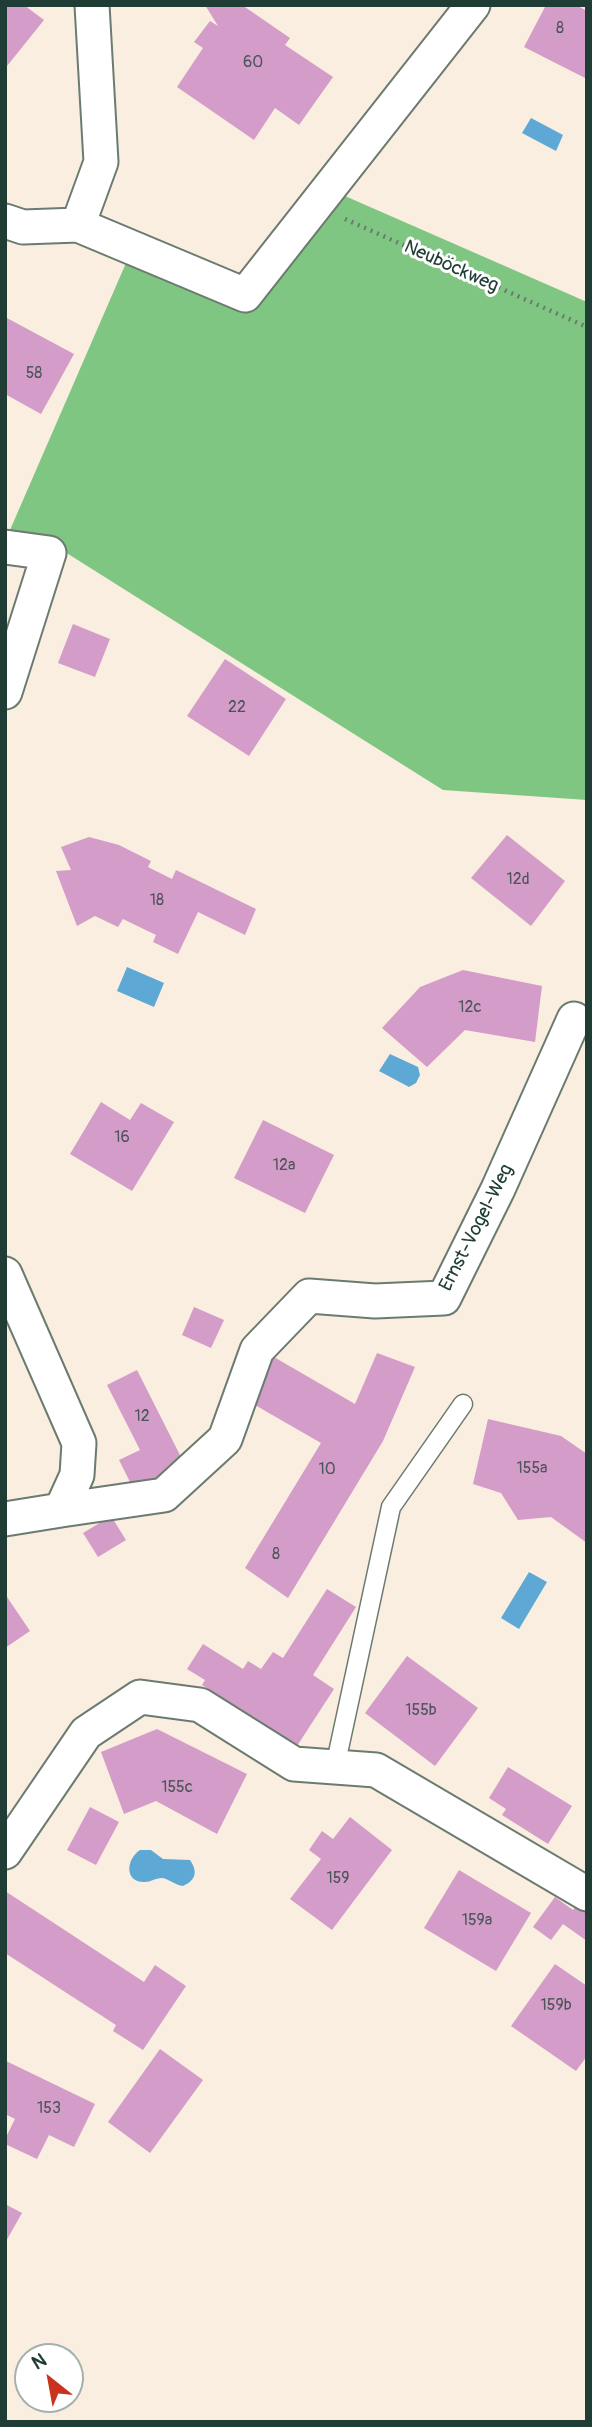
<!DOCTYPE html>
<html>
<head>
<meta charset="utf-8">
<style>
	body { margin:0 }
	#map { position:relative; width:592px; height:2427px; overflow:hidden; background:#f9eedf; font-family:Pangolin,sans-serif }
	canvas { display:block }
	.frame { position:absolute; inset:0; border:7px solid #1f3d34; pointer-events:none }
	.north { position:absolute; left:14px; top:2343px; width:70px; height:70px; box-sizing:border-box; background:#fff; border:2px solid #a5b1ae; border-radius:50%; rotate:329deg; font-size:19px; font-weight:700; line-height:28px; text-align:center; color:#1f3d34 }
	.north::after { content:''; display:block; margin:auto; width:24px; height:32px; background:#c8321e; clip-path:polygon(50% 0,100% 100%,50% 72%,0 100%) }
</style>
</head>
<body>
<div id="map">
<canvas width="592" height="2427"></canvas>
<div class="frame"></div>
<div class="north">N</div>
</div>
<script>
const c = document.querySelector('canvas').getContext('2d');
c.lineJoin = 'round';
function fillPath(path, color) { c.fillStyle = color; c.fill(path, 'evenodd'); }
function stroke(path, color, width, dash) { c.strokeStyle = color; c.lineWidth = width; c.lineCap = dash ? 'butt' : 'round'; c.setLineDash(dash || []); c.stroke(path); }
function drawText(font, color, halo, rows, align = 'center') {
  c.font = font + ' Pangolin,sans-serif'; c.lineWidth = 6; c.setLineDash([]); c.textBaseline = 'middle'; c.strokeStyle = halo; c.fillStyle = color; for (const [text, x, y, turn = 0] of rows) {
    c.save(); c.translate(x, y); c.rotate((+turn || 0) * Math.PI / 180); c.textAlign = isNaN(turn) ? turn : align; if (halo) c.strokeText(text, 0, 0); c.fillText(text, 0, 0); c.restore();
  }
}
fillPath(new Path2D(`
	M 329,189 L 587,302 L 587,800 L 443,790 L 65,552 L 10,530 L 126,263 L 247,307 Z`), '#7fc682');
fillPath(new Path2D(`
	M 531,118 L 563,135 L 556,151 L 522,133 Z
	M 127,967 L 164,983 L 154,1007 L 117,991 Z
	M 390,1054 L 418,1067 L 420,1075 L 416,1083 L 409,1087 L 379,1071 Z
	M 529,1572 L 547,1582 L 519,1629 L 501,1618 Z
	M 140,1850 L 151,1850 L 163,1859 L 190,1860 C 198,1872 196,1880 183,1886 C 175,1885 169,1879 162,1878 C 155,1878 151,1882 145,1882 C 124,1883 126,1859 140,1850 Z`), '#5ea8d6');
fillPath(new Path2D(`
	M 5,5 L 24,5 L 44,20 L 7,66 L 5,65 Z
	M 205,5 L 242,5 L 290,38 L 285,45 L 333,77 L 299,125 L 275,108 L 254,140 L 177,87 L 203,48 L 194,42 L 210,21 L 218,26 Z
	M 546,5 L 576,5 L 587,11 L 587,79 L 524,47 Z
	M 5,317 L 74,354 L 41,414 L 5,394 Z
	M 73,624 L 110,639 L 95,677 L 58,663 Z
	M 225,659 L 286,699 L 249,756 L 187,716 Z
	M 507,835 L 565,881 L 531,926 L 471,878 Z
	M 89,837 L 119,845 L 151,861 L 148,867 L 172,879 L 176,870 L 256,909 L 245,935 L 198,912 L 178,954 L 153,942 L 156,935 L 123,919 L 118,927 L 95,916 L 77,926 L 56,871 L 71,870 L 61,847 Z
	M 463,970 L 542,986 L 535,1042 L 465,1030 L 427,1067 L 382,1028 L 420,987 Z
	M 101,1102 L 130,1120 L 141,1103 L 174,1122 L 132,1191 L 70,1154 Z
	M 263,1120 L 334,1155 L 305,1213 L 234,1178 Z
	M 194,1307 L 224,1320 L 211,1348 L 182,1335 Z
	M 267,1353 L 355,1404 L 377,1353 L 415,1367 L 383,1441 L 288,1598 L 245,1568 L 321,1443 L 248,1401 Z
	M 137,1370 L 186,1467 L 135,1492 L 119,1460 L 140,1450 L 107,1385 Z
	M 488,1419 L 561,1436 L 587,1454 L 587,1543 L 551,1517 L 518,1520 L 501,1493 L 473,1484 Z
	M 111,1516 L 126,1540 L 98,1557 L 83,1533 Z
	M 327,1589 L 356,1607 L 313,1675 L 334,1689 L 297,1746 L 202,1685 L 205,1680 L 187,1669 L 203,1644 L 243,1669 L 248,1661 L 261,1669 L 273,1652 L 283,1658 Z
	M 5,1594 L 30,1631 L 5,1648 Z
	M 407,1656 L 478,1708 L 435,1766 L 365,1713 Z
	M 157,1729 L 247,1774 L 217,1834 L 156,1801 L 124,1814 L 101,1752 Z
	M 508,1767 L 572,1806 L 548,1844 L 502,1815 L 506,1809 L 489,1798 Z
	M 90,1807 L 119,1822 L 96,1865 L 67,1850 Z
	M 350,1817 L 392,1850 L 332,1930 L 290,1899 L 321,1859 L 309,1850 L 322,1831 L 333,1839 Z
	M 459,1870 L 531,1913 L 496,1971 L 424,1928 Z
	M 5,1891 L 144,1982 L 155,1965 L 186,1986 L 143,2050 L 113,2031 L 116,2025 L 5,1953 Z
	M 555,1897 L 573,1910 L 577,1905 L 587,1912 L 587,1941 L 563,1924 L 551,1940 L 533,1927 Z
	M 555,1964 L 587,1986 L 587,2056 L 576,2071 L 511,2026 Z
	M 160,2049 L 203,2080 L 150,2153 L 108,2122 Z
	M 6,2061 L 95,2104 L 74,2147 L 49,2135 L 37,2159 L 5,2144 L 5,2139 L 15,2119 L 5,2114 Z
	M 5,2204 L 22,2213 L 5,2243 Z`), '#d49cc8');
const lane = new Path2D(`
	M 335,1767 L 391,1507 L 463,1404`);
const street = new Path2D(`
	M 5,221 L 23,227 L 78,225 L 101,162 L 92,5
	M 78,225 L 245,295 L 473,5
	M 5,547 L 49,553 L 5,692
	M 5,1274 L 79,1443 L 77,1475 L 61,1510 L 5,1519
	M 61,1510 L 164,1495 L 225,1439 L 257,1350 L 309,1296 L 375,1301 L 444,1298 L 498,1189 L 574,1019
	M 5,1852 L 86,1733 L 140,1697 L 200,1705 L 294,1764 L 376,1770 L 587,1894`);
stroke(lane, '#6b7b70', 21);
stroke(street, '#6b7b70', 37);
stroke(new Path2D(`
	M 345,219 L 587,327`), '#6b7b70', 4.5, [2, 5]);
stroke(lane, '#fff', 18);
stroke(street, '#fff', 33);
drawText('16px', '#4c5559', null, [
	["8",560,29],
	["60",253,63],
	["58",34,374],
	["22",237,708],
	["12d",518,880],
	["18",157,901],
	["12c",470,1008],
	["16",122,1138],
	["12a",284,1166],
	["12",142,1417],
	["155a",532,1469],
	["10",327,1470],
	["8",276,1555],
	["155b",421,1711],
	["155c",177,1788],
	["159",338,1879],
	["159a",477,1921],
	["159b",556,2006],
	["153",49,2109]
]);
drawText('19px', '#1f3d34', '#fff', [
	["Neuböckweg",451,267,24],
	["Ernst-Vogel-Weg",477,1228,-63]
]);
</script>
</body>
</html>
